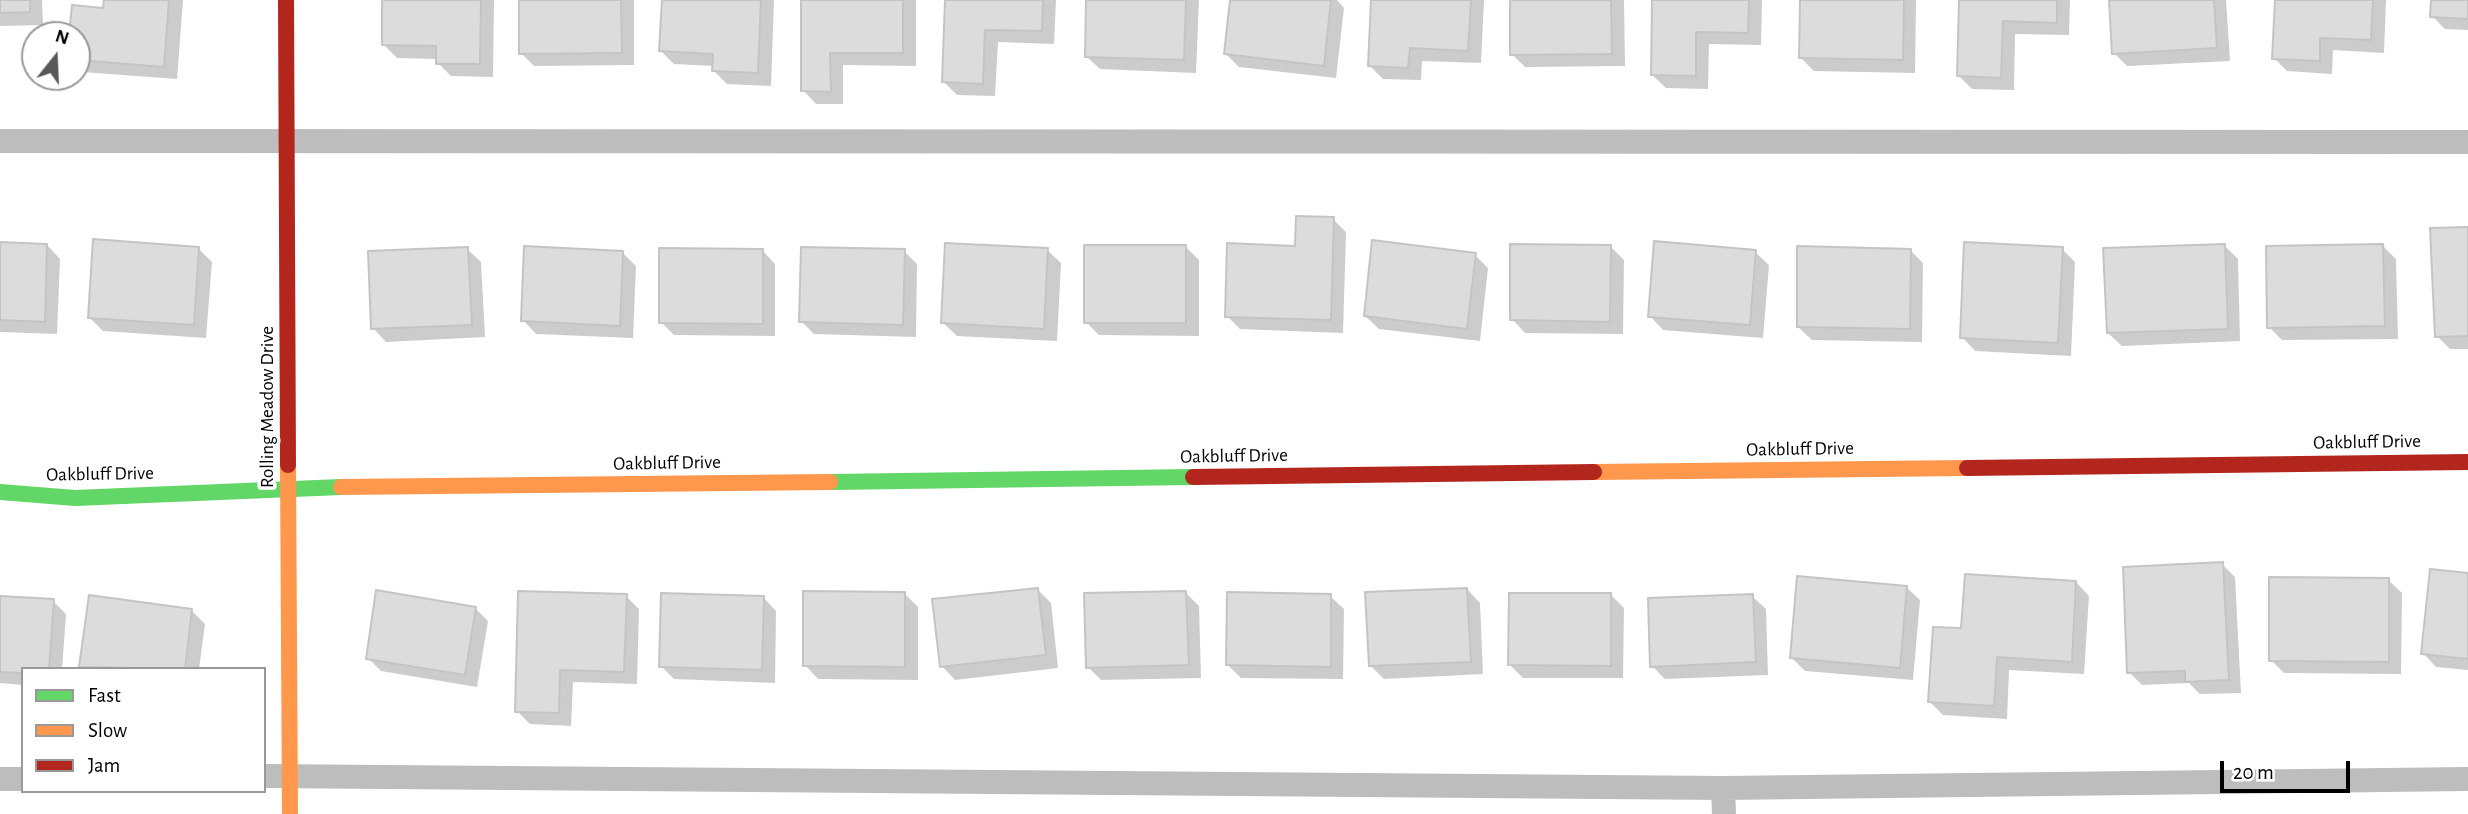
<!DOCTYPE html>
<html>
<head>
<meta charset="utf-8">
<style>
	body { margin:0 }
	#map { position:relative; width:2468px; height:814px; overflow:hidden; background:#fff; font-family:"Alegreya Sans",sans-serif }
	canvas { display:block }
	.legend { position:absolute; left:21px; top:667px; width:245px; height:126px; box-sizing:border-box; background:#fff; border:2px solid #999; margin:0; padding:9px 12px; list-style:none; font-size:21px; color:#000 }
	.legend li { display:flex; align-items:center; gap:14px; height:35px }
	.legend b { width:35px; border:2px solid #999 }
	.north { position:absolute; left:21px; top:21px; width:70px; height:70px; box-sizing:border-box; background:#fff; border:2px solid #999; border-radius:50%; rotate:18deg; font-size:19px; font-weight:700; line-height:28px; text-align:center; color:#000 }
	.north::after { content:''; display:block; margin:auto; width:24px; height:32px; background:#595959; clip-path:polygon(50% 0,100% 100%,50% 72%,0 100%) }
	.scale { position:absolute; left:2220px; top:761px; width:130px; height:32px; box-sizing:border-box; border:4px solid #000; border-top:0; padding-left:9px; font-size:21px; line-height:24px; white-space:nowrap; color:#000; -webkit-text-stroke:5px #fff; paint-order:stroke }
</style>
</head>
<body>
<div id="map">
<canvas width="2468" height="814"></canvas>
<ul class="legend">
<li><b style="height:9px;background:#63d668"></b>Fast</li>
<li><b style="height:9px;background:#ff974d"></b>Slow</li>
<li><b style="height:9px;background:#b3261e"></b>Jam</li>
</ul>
<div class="north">N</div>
<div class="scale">20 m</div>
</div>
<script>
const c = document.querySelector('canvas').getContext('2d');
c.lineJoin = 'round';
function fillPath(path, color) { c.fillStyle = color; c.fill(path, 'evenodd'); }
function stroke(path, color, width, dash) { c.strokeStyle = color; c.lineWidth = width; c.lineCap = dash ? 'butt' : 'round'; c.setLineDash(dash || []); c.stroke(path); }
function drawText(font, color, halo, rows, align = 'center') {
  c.font = font + ' "Alegreya Sans",sans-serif'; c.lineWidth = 7; c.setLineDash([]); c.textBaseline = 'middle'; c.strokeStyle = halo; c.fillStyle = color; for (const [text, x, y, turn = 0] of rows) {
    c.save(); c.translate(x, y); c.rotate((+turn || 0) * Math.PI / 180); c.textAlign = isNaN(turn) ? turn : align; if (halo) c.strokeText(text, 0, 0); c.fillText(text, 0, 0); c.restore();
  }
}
fillPath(new Path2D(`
	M 0,0 L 42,0 L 43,25 L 0,26 Z
	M 105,0 L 183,0 L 177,79 L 82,72 L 77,66 L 77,35 L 71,35 L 104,10 Z
	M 384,0 L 494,0 L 493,77 L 451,76 L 438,63 L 438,59 L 397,58 L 383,44 Z
	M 520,0 L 634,0 L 634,65 L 534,66 L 521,53 Z
	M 664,0 L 774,0 L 771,86 L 727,84 L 714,71 L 714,66 L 674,64 L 661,51 Z
	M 803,0 L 916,0 L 916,66 L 843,65 L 843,104 L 816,104 L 803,90 Z
	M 947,0 L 1056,0 L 1054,44 L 998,42 L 995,96 L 957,95 L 944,82 Z
	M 1088,0 L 1199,0 L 1196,73 L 1100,69 L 1086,56 Z
	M 1232,0 L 1337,0 L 1344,8 L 1336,78 L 1239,67 L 1226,54 Z
	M 1373,0 L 1484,0 L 1481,63 L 1422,61 L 1421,80 L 1383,79 L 1370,66 Z
	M 1511,0 L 1624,0 L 1625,66 L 1525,67 L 1512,54 Z
	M 1654,0 L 1762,0 L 1761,45 L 1709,44 L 1708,89 L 1666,88 L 1652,75 Z
	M 1802,0 L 1916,0 L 1915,73 L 1814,71 L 1800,57 Z
	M 1961,0 L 2070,0 L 2069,35 L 2015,34 L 2014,90 L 1972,89 L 1958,75 Z
	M 2111,0 L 2226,0 L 2230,61 L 2127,66 L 2114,53 Z
	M 2277,0 L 2386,0 L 2384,53 L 2333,50 L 2332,74 L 2287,71 L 2274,58 Z
	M 2433,0 L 2468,0 L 2468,30 L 2445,29 L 2432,16 Z
	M 1333,219 L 1346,232 L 1343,333 L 1240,329 L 1227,316 Z
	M 2468,228 L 2468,349 L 2450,349 L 2437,336 Z
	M 0,243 L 47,245 L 60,259 L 57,334 L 0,332 Z
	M 2224,245 L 2238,259 L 2240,341 L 2122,346 L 2108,333 Z
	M 2383,246 L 2396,259 L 2398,339 L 2282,340 L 2269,327 Z
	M 1186,247 L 1199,260 L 1199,336 L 1099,335 L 1086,322 Z
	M 1611,247 L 1624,260 L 1623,334 L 1525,333 L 1512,319 Z
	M 198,248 L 212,262 L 206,338 L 103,331 L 90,318 Z
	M 467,249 L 481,262 L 485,337 L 386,342 L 373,328 Z
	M 2062,249 L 2075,262 L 2071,356 L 1975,351 L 1962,337 Z
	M 762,250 L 775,264 L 775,336 L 674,335 L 661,322 Z
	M 1047,250 L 1061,263 L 1057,341 L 957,336 L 943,323 Z
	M 1910,250 L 1923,263 L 1922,342 L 1812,340 L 1798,327 Z
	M 904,251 L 917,264 L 916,337 L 814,334 L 801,321 Z
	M 1755,252 L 1769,265 L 1763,338 L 1663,330 L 1650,316 Z
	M 623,253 L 636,266 L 633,338 L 536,334 L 523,320 Z
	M 1475,255 L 1488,268 L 1480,341 L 1379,329 L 1365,316 Z
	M 2222,564 L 2235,577 L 2241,693 L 2200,694 L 2189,683 L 2142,685 L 2129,672 Z
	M 2468,574 L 2468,670 L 2436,667 L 2423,653 Z
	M 2388,580 L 2402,593 L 2401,674 L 2284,673 L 2271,660 Z
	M 2076,582 L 2089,596 L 2084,674 L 2009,670 L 2007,719 L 1943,715 L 1930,702 L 1963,630 Z
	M 1906,587 L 1920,600 L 1913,680 L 1805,671 L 1792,658 Z
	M 1037,589 L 1051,603 L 1058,668 L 955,680 L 942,666 Z
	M 1467,589 L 1480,603 L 1483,674 L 1384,679 L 1371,666 Z
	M 1186,593 L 1199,606 L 1201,678 L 1101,680 L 1088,667 Z
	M 905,594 L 918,607 L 918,680 L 818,679 L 805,665 Z
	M 1611,595 L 1624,608 L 1623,678 L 1523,678 L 1510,665 Z
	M 626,596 L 639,609 L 637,684 L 573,682 L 571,726 L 530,724 L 517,711 Z
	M 1330,596 L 1344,609 L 1343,679 L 1241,678 L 1228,665 Z
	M 1752,596 L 1766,609 L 1768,675 L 1665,679 L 1652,666 Z
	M 0,597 L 53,601 L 66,614 L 62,669 L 23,669 L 23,685 L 0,683 Z
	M 763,597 L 776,611 L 775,683 L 674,679 L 661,666 Z
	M 475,608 L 488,621 L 477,687 L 381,671 L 368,658 Z
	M 192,611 L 205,624 L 199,669 L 80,667 Z`), '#0003');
const building = new Path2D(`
	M 0,0 L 30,0 L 30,12 L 0,13 Z
	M 104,0 L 169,0 L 164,67 L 77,60 L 77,35 L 69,35 L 72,5 L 103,8 Z
	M 382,0 L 481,0 L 480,64 L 436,64 L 436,46 L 382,45 Z
	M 519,0 L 621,0 L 622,53 L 519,54 Z
	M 662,0 L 761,0 L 758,73 L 712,71 L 713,54 L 659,51 Z
	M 801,0 L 903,0 L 903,53 L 830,53 L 831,92 L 801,91 Z
	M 945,0 L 1043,0 L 1042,31 L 985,30 L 983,84 L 942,82 Z
	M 1086,0 L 1186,0 L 1184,60 L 1085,57 Z
	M 1230,0 L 1331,0 L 1324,66 L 1224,54 Z
	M 1371,0 L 1471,0 L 1468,51 L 1410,48 L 1408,68 L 1368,66 Z
	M 1510,0 L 1611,0 L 1612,54 L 1510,55 Z
	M 1652,0 L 1749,0 L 1748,33 L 1696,32 L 1696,76 L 1651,75 Z
	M 1800,0 L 1904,0 L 1903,60 L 1799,58 Z
	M 1959,0 L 2057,0 L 2057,23 L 2003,21 L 2001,78 L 1957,76 Z
	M 2109,0 L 2214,0 L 2217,48 L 2112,54 Z
	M 2275,0 L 2373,0 L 2371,40 L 2320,38 L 2320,61 L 2272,59 Z
	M 2431,0 L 2468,0 L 2468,19 L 2430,17 Z
	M 1296,216 L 1334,217 L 1331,320 L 1225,317 L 1227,243 L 1295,246 Z
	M 2468,227 L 2468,336 L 2435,337 L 2430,228 Z
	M 93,239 L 199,247 L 194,325 L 88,318 Z
	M 1372,240 L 1476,253 L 1467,329 L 1364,316 Z
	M 1654,241 L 1756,250 L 1750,325 L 1648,317 Z
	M 0,242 L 47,244 L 45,322 L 0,320 Z
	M 1964,242 L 2063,247 L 2058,343 L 1960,338 Z
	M 945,243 L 1048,248 L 1044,329 L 941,323 Z
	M 1510,244 L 1611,245 L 1610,322 L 1510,320 Z
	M 2225,244 L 2228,329 L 2107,333 L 2103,248 Z
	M 2383,244 L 2385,326 L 2267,328 L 2266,246 Z
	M 1084,245 L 1186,245 L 1186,323 L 1084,323 Z
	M 524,246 L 623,251 L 620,326 L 521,321 Z
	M 1797,246 L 1911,249 L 1910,329 L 1797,327 Z
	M 468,247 L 472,325 L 371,329 L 368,251 Z
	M 801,247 L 905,249 L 903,325 L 799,322 Z
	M 659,248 L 763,249 L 763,324 L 659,323 Z
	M 2223,562 L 2229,680 L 2185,682 L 2185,671 L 2127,673 L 2123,567 Z
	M 2430,569 L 2468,573 L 2468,659 L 2421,654 Z
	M 1965,574 L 2076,581 L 2072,662 L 1997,657 L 1994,706 L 1928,702 L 1933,627 L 1961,628 Z
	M 1797,576 L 1907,586 L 1900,668 L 1790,658 Z
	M 2269,577 L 2389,578 L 2389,662 L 2269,661 Z
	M 1038,588 L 1046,655 L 940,667 L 932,599 Z
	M 1467,588 L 1471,662 L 1369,666 L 1365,592 Z
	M 376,590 L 476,607 L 465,675 L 366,659 Z
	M 518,591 L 627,594 L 624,672 L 560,670 L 559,713 L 515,712 Z
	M 803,591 L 905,592 L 905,667 L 803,666 Z
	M 1186,591 L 1189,665 L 1086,668 L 1084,593 Z
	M 1227,592 L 1331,594 L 1331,667 L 1226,665 Z
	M 661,593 L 764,596 L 762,670 L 659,667 Z
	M 1509,593 L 1611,593 L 1611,666 L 1508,665 Z
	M 1753,594 L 1756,662 L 1650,667 L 1648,598 Z
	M 89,595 L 192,609 L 185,669 L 79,667 Z
	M 0,596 L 54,599 L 49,669 L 23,669 L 23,673 L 0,672 Z`);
fillPath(building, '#dcdcdc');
stroke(building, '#c4c4c4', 2);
stroke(new Path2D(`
	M 0,141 L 2468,142
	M 264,776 L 1723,788 L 2468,779
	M 0,779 L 23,779
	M 1723,788 L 1724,814`), '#bdbdbd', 24);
stroke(new Path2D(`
	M 830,482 L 1193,477
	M 0,492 L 75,498 L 341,487`), '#63d668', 16);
stroke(new Path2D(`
	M 288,465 L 290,814
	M 1594,472 L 1967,468
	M 341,487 L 830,482`), '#ff974d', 16);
stroke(new Path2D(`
	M 286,0 L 288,465
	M 1967,468 L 2468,462
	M 1193,477 L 1594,472`), '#b3261e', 16);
drawText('19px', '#000', '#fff', [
	["Rolling Meadow Drive",267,407,-90],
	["Oakbluff Drive",2367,442,-1],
	["Oakbluff Drive",1800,449,-1],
	["Oakbluff Drive",1234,456,-1],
	["Oakbluff Drive",667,463,-1],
	["Oakbluff Drive",100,474,-1]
]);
</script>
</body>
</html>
